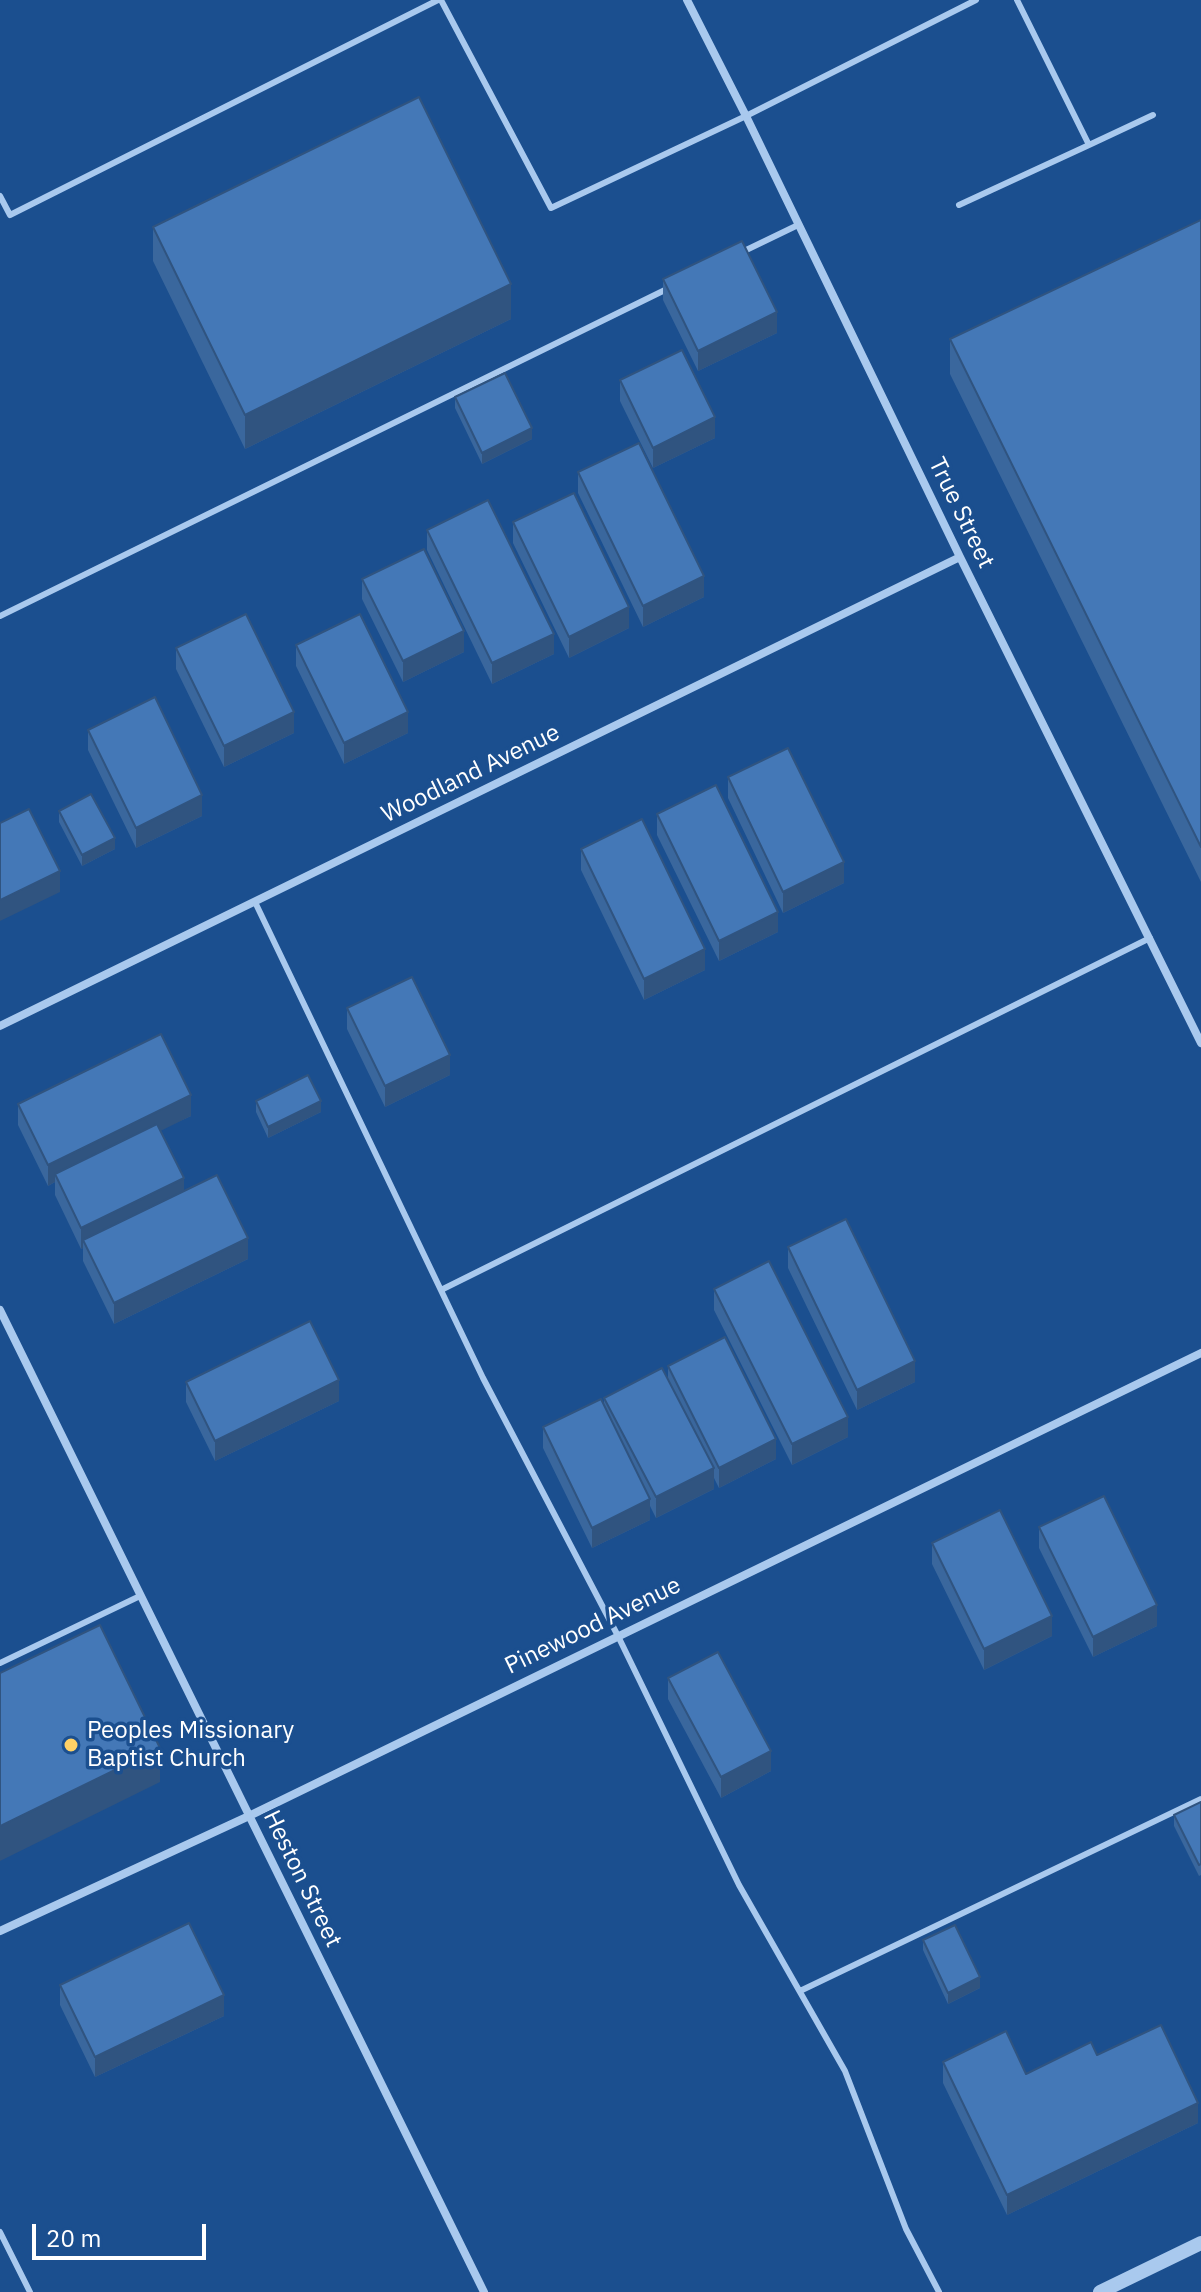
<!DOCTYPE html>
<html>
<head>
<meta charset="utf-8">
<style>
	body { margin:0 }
	#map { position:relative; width:1201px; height:2292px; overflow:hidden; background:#1b4f8f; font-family:"IBM Plex Sans",sans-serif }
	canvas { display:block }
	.scale { position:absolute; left:32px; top:2224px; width:174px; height:36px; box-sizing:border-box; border:4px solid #fff; border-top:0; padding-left:10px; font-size:24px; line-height:28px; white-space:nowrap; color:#fff; -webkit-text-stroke:6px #1b4f8f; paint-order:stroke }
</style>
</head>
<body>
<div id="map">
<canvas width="1201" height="2292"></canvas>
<div class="scale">20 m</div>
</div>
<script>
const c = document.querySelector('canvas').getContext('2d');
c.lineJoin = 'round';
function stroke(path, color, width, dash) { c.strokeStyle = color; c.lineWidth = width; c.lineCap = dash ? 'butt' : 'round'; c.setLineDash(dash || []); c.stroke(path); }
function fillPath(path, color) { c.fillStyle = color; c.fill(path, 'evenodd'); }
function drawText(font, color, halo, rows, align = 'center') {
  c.font = font + ' "IBM Plex Sans",sans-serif'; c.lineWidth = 7; c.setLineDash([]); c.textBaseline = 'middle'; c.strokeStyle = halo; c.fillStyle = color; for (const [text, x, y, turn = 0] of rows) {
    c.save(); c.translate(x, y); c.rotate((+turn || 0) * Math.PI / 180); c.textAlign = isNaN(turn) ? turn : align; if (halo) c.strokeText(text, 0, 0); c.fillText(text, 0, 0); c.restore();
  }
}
stroke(new Path2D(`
	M 441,0 L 551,208 L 746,116 L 976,0
	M 1089,145 L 1153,115
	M 0,196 L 10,215 L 438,0
	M 959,205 L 1089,145 L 1017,0
	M 740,253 L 798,225
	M 0,616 L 669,288
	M 255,902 L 483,1378 L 618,1636 L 739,1885 L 845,2071 L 906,2229 L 939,2292
	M 441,1290 L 1150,938
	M 0,1663 L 140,1596
	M 800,1991 L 1201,1799
	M 0,2232 L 30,2292`), '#a9c9ee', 6);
stroke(new Path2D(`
	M 687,0 L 746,116 L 960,557 L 1201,1043
	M 0,1026 L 960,557
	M 0,1310 L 484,2292
	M 0,1931 L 249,1816 L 1201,1353`), '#a9c9ee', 8);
stroke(new Path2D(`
	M 1100,2292 L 1201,2243`), '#a9c9ee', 14);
fillPath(new Path2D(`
	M 1201,220 L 1201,882 L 950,374 L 950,339 Z
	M 153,227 L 511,319 L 245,449 L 153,261 Z
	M 663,279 L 777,333 L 698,371 L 663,300 Z
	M 620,380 L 715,438 L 653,468 L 620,401 Z
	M 455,397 L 532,439 L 482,464 L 455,408 Z
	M 578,472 L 704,597 L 643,627 L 578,493 Z
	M 513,522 L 629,628 L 569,658 L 513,543 Z
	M 427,530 L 554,654 L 492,684 L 427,550 Z
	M 362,579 L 464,652 L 403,682 L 362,599 Z
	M 296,645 L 408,733 L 344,764 L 296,666 Z
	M 176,648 L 294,733 L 224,767 L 176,669 Z
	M 88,730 L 202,816 L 136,848 L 88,750 Z
	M 728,777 L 844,883 L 783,913 L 728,798 Z
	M 59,811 L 115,849 L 82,866 L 59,822 Z
	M 657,814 L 778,932 L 719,961 L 657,835 Z
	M 581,849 L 705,970 L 644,1000 L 581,870 Z
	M 347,1008 L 450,1075 L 385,1107 L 347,1029 Z
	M 256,1101 L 321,1112 L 268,1138 L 256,1112 Z
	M 18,1104 L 191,1116 L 160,1130 L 184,1191 L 248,1259 L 114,1324 L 83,1261 L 83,1248 L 81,1249 L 55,1195 L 55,1182 L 48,1186 L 18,1125 Z
	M 788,1247 L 915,1382 L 857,1410 L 788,1268 Z
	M 714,1289 L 848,1437 L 792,1465 L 714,1310 Z
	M 668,1366 L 776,1459 L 719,1488 L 714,1478 L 714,1489 L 656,1518 L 650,1506 L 650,1520 L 592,1548 L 543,1448 L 543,1427 L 604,1406 L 604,1398 L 668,1379 Z
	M 186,1382 L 339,1401 L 215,1461 L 186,1402 Z
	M 1039,1527 L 1157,1626 L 1093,1657 L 1039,1548 Z
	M 932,1543 L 1052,1636 L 984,1670 L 932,1564 Z
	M 668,1678 L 771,1771 L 721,1798 L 668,1699 Z
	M 1201,1802 L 1201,1875 L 1199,1876 L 1174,1826 L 1174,1815 Z
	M 923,1940 L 980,1988 L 948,2004 L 923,1950 Z
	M 60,1985 L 224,2016 L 95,2077 L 60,2005 Z
	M 1097,2055 L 1198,2123 L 1007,2215 L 943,2083 L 943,2062 L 1026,2074 Z`), '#3a679d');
fillPath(new Path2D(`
	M 511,284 L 511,319 L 245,449 L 245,415 Z
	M 777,312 L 777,333 L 698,371 L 698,351 Z
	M 715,417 L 715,438 L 653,468 L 653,448 Z
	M 532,428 L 532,439 L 482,464 L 482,453 Z
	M 704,576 L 704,597 L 643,627 L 643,606 Z
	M 629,607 L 629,628 L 569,658 L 569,637 Z
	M 464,631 L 464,652 L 403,682 L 403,661 Z
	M 554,634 L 554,654 L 492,684 L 492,663 Z
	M 294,712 L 294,733 L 224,767 L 224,746 Z
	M 408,712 L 408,733 L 344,764 L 344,743 Z
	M 202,795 L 202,816 L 136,848 L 136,828 Z
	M 115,838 L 115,849 L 82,866 L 82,855 Z
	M 844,862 L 844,883 L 783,913 L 783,892 Z
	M 60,871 L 60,892 L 0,921 L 0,900 Z
	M 778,912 L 778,932 L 719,961 L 719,941 Z
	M 705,949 L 705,970 L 644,1000 L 644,979 Z
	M 450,1055 L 450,1075 L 385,1107 L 385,1086 Z
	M 191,1095 L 191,1116 L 58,1181 L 55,1174 L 55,1182 L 48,1186 L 48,1165 Z
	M 321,1101 L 321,1112 L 268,1138 L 268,1127 Z
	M 184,1178 L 184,1199 L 83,1240 L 83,1248 L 81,1249 L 81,1228 Z
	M 248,1238 L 248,1259 L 114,1324 L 114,1303 Z
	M 915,1361 L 915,1382 L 857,1410 L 857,1390 Z
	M 339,1380 L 339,1401 L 215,1461 L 215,1441 Z
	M 848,1417 L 848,1437 L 792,1465 L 792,1444 Z
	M 776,1439 L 776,1459 L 719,1488 L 719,1468 Z
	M 714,1468 L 714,1489 L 656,1518 L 656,1497 Z
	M 650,1499 L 650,1520 L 592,1548 L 592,1528 Z
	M 1157,1605 L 1157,1626 L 1093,1657 L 1093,1637 Z
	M 1052,1616 L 1052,1636 L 984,1670 L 984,1649 Z
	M 160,1748 L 160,1782 L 0,1861 L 0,1826 Z
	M 771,1751 L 771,1771 L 721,1798 L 721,1777 Z
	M 980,1977 L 980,1988 L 948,2004 L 948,1993 Z
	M 224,1995 L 224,2016 L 95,2077 L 95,2057 Z
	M 1198,2103 L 1198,2123 L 1007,2215 L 1007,2195 Z`), '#305480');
const building = new Path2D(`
	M 419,97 L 511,284 L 245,415 L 153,227 Z
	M 1201,220 L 1201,847 L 950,339 Z
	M 742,241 L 777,312 L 698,351 L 663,279 Z
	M 682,350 L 715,417 L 653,448 L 620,380 Z
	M 505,373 L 532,428 L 482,453 L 455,397 Z
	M 639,443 L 704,576 L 643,606 L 578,472 Z
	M 574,493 L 629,607 L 569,637 L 513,522 Z
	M 488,500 L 554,634 L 492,663 L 427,530 Z
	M 424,549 L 464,631 L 403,661 L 362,579 Z
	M 246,614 L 294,712 L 224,746 L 176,648 Z
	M 360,614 L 408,712 L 344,743 L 296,645 Z
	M 155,697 L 202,795 L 136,828 L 88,730 Z
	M 788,748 L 844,862 L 783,892 L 728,777 Z
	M 716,785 L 778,912 L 719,941 L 657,814 Z
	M 91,794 L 115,838 L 82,855 L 59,811 Z
	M 29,809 L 60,871 L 0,900 L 0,823 Z
	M 642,819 L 705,949 L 644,979 L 581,849 Z
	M 412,977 L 450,1055 L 385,1086 L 347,1008 Z
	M 161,1034 L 191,1095 L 48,1165 L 18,1104 Z
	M 308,1075 L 321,1101 L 268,1127 L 256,1101 Z
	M 157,1124 L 184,1178 L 81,1228 L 55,1174 Z
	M 217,1175 L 248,1238 L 114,1303 L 83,1240 Z
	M 846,1219 L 915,1361 L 857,1390 L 788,1247 Z
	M 769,1261 L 848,1417 L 792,1444 L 714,1289 Z
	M 310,1321 L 339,1380 L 215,1441 L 186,1382 Z
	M 725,1337 L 776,1439 L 719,1468 L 668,1366 Z
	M 662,1368 L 714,1468 L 656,1497 L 604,1398 Z
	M 601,1399 L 650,1499 L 592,1528 L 543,1427 Z
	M 1104,1496 L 1157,1605 L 1093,1637 L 1039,1527 Z
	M 1000,1510 L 1052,1616 L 984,1649 L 932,1543 Z
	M 100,1625 L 160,1748 L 0,1826 L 0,1673 Z
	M 718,1652 L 771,1751 L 721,1777 L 668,1678 Z
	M 1201,1802 L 1201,1864 L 1199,1865 L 1174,1815 Z
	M 189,1923 L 224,1995 L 95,2057 L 60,1985 Z
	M 955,1925 L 980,1977 L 948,1993 L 923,1940 Z
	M 1161,2025 L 1198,2103 L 1007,2195 L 943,2062 L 1006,2031 L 1026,2074 L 1091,2042 L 1097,2055 Z`);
fillPath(building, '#4478b7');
stroke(building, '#305480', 2);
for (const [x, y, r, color] of [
	[71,1745,8,"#ffd166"]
]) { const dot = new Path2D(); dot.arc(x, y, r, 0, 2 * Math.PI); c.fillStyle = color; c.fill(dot); stroke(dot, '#1b4f8f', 3); }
drawText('24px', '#fff', '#1b4f8f', [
	["True Street",961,513,64],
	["Woodland Avenue",471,774,-26],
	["Pinewood Avenue",593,1626,-26],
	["Heston Street",302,1879,64]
]);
drawText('24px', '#fff', '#1b4f8f', [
	["Peoples Missionary",87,1731],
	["Baptist Church",87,1759]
], 'left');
</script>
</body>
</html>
